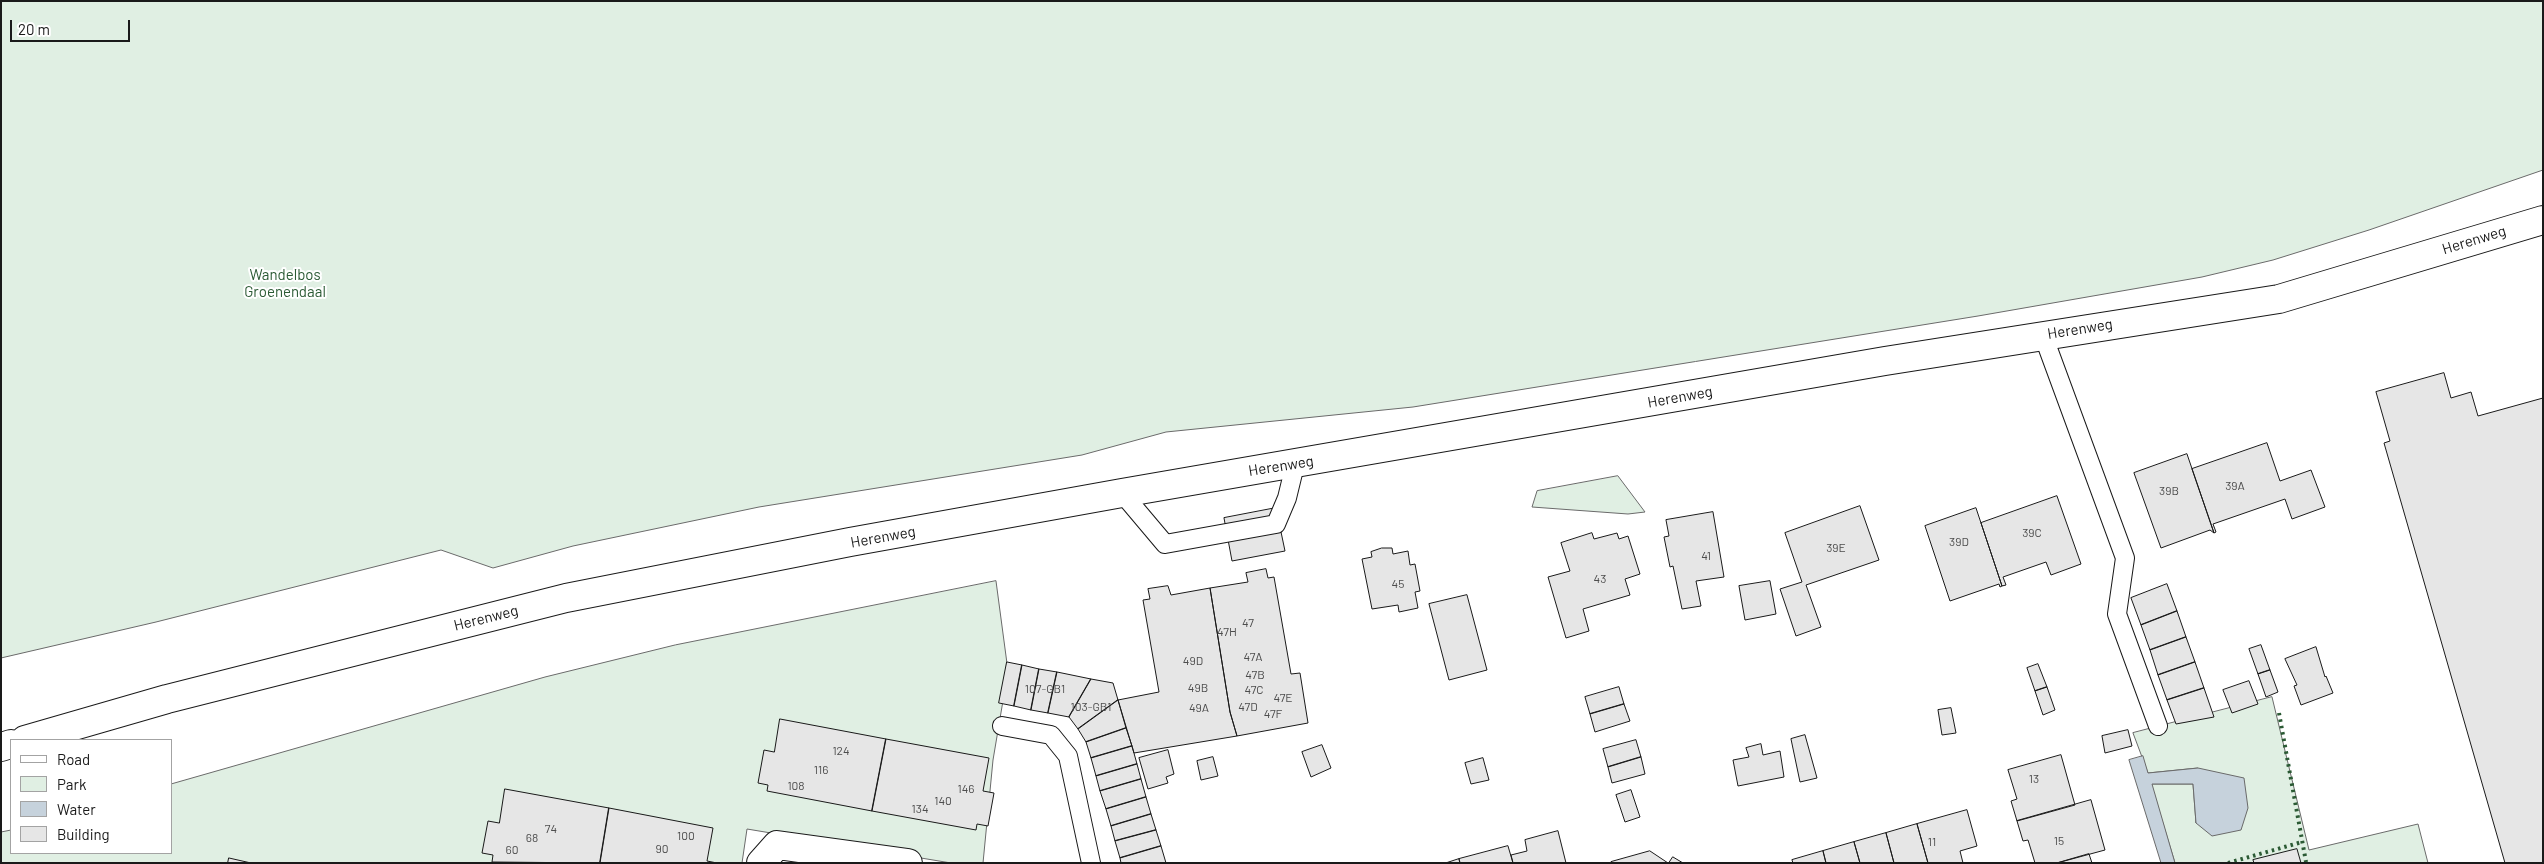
<!DOCTYPE html>
<html>
<head>
<meta charset="utf-8">
<style>
	body { margin:0 }
	#map { position:relative; width:2544px; height:864px; overflow:hidden; background:#fff; font-family:Barlow,sans-serif }
	canvas { display:block }
	.frame { position:absolute; inset:0; border:2px solid #1a1a1a; pointer-events:none }
	.legend { position:absolute; left:10px; top:739px; width:162px; height:115px; box-sizing:border-box; background:#fff; border:1px solid #a3a3a3; margin:0; padding:6px 9px; list-style:none; font-size:15px; color:#1a1a1a }
	.legend li { display:flex; align-items:center; gap:10px; height:25px }
	.legend b { width:25px; border:1px solid #a3a3a3 }
	.scale { position:absolute; left:10px; top:20px; width:120px; height:22px; box-sizing:border-box; border:2px solid #1a1a1a; border-top:0; padding-left:6px; font-size:15px; line-height:18px; white-space:nowrap; color:#1a1a1a; -webkit-text-stroke:4px #fff; paint-order:stroke }
</style>
</head>
<body>
<div id="map">
<canvas width="2544" height="864"></canvas>
<div class="frame"></div>
<ul class="legend">
<li><b style="height:6px;background:#fff"></b>Road</li>
<li><b style="height:14px;background:#e0efe3"></b>Park</li>
<li><b style="height:14px;background:#c6d2dc"></b>Water</li>
<li><b style="height:14px;background:#e6e6e6"></b>Building</li>
</ul>
<div class="scale">20 m</div>
</div>
<script>
const c = document.querySelector('canvas').getContext('2d');
c.lineJoin = 'round';
function fillPath(path, color) { c.fillStyle = color; c.fill(path, 'evenodd'); }
function stroke(path, color, width, dash) { c.strokeStyle = color; c.lineWidth = width; c.lineCap = dash ? 'butt' : 'round'; c.setLineDash(dash || []); c.stroke(path); }
function drawText(font, color, halo, rows, align = 'center') {
  c.font = font + ' Barlow,sans-serif'; c.lineWidth = 4; c.setLineDash([]); c.textBaseline = 'middle'; c.strokeStyle = halo; c.fillStyle = color; for (const [text, x, y, turn = 0] of rows) {
    c.save(); c.translate(x, y); c.rotate((+turn || 0) * Math.PI / 180); c.textAlign = isNaN(turn) ? turn : align; if (halo) c.strokeText(text, 0, 0); c.fillText(text, 0, 0); c.restore();
  }
}
const green = new Path2D(`
	M 1,1 L 2543,1 L 2543,170 L 2369,230 L 2273,260 L 2202,277 L 1978,316 L 1413,407 L 1166,432 L 1082,455 L 759,507 L 573,546 L 493,568 L 441,550 L 156,622 L 1,658 Z
	M 1618,476 L 1645,512 L 1628,514 L 1532,507 L 1537,491 Z
	M 996,581 L 1008,671 L 993,760 L 983,863 L 951,863 L 747,829 L 742,863 L 1,863 L 1,832 L 11,830 L 11,853 L 171,853 L 171,784 L 545,677 L 675,645 Z
	M 2272,697 L 2309,850 L 2418,824 L 2428,863 L 2175,863 L 2151,784 L 2193,784 L 2196,823 L 2198,768 L 2148,773 L 2133,733 Z`);
fillPath(green, '#e0efe3');
stroke(green, '#6a6a6a', 1);
const water = new Path2D(`
	M 2143,756 L 2148,773 L 2198,768 L 2244,778 L 2248,808 L 2241,830 L 2212,836 L 2196,823 L 2193,784 L 2152,784 L 2175,863 L 2161,863 L 2129,760 Z`);
fillPath(water, '#c6d2dc');
stroke(water, '#6a6a6a', 1);
const building = new Path2D(`
	M 2444,373 L 2451,398 L 2471,392 L 2478,416 L 2543,398 L 2543,863 L 2505,863 L 2384,443 L 2390,441 L 2376,392 Z
	M 2267,443 L 2280,481 L 2311,470 L 2325,507 L 2292,519 L 2285,499 L 2213,524 L 2216,532 L 2214,533 L 2192,469 Z
	M 2187,454 L 2214,533 L 2210,530 L 2161,548 L 2134,473 Z
	M 2057,496 L 2081,564 L 2051,575 L 2046,562 L 2003,577 L 2006,585 L 2002,586 L 1981,523 Z
	M 1860,506 L 1879,560 L 1806,585 L 1821,627 L 1796,636 L 1780,589 L 1802,582 L 1785,533 Z
	M 1276,508 L 1285,551 L 1232,561 L 1224,518 Z
	M 1976,508 L 2002,586 L 2000,587 L 1999,584 L 1950,601 L 1925,526 Z
	M 1713,512 L 1724,577 L 1696,581 L 1701,606 L 1682,609 L 1673,566 L 1670,567 L 1664,537 L 1669,536 L 1666,520 Z
	M 1592,533 L 1594,539 L 1617,533 L 1619,539 L 1628,536 L 1640,574 L 1625,579 L 1630,595 L 1583,609 L 1589,631 L 1566,638 L 1548,577 L 1570,571 L 1561,543 Z
	M 1382,548 L 1392,548 L 1393,554 L 1408,551 L 1410,565 L 1415,564 L 1420,591 L 1415,592 L 1418,608 L 1399,612 L 1398,605 L 1372,609 L 1362,559 L 1372,557 L 1371,552 Z
	M 1266,569 L 1268,578 L 1274,577 L 1291,674 L 1300,673 L 1308,723 L 1237,736 L 1230,712 L 1210,588 L 1248,582 L 1246,573 Z
	M 1770,581 L 1776,614 L 1745,620 L 1739,586 Z
	M 2167,584 L 2177,611 L 2141,625 L 2131,598 Z
	M 1168,586 L 1171,595 L 1210,588 L 1230,712 L 1237,736 L 1134,753 L 1118,700 L 1159,692 L 1143,600 L 1150,599 L 1148,589 Z
	M 1467,595 L 1487,670 L 1449,680 L 1429,604 Z
	M 2177,611 L 2186,637 L 2150,650 L 2141,625 Z
	M 2186,637 L 2195,662 L 2158,675 L 2150,650 Z
	M 2261,645 L 2270,670 L 2258,674 L 2249,649 Z
	M 2316,647 L 2325,677 L 2326,676 L 2333,693 L 2301,705 L 2294,686 L 2297,685 L 2285,659 Z
	M 1007,662 L 1022,665 L 1014,706 L 999,703 Z
	M 2195,662 L 2204,688 L 2167,700 L 2158,675 Z
	M 2038,664 L 2047,687 L 2035,691 L 2027,668 Z
	M 1022,665 L 1039,669 L 1031,710 L 1014,706 Z
	M 1039,669 L 1057,672 L 1048,713 L 1031,710 Z
	M 2270,670 L 2278,692 L 2266,697 L 2258,674 Z
	M 1057,672 L 1091,679 L 1069,717 L 1048,713 Z
	M 1091,679 L 1113,683 L 1118,700 L 1078,729 L 1069,717 Z
	M 2249,681 L 2258,704 L 2232,713 L 2223,690 Z
	M 1619,687 L 1624,704 L 1590,714 L 1585,697 Z
	M 2047,687 L 2055,710 L 2043,715 L 2035,691 Z
	M 2204,688 L 2214,717 L 2176,724 L 2167,700 Z
	M 1118,700 L 1126,728 L 1086,742 L 1078,729 Z
	M 1624,704 L 1630,721 L 1595,732 L 1590,714 Z
	M 1951,708 L 1956,733 L 1942,735 L 1938,710 Z
	M 780,719 L 886,739 L 872,811 L 767,791 L 768,785 L 758,783 L 764,750 L 774,752 Z
	M 1126,728 L 1132,746 L 1091,758 L 1086,742 Z
	M 2128,730 L 2132,746 L 2105,753 L 2102,736 Z
	M 1805,735 L 1817,778 L 1800,782 L 1791,739 Z
	M 886,739 L 989,758 L 983,791 L 994,793 L 988,826 L 977,824 L 976,830 L 872,811 Z
	M 1636,740 L 1641,757 L 1608,767 L 1603,749 Z
	M 1761,744 L 1763,755 L 1780,751 L 1784,777 L 1738,786 L 1733,760 L 1749,757 L 1746,748 Z
	M 1322,745 L 1331,768 L 1311,777 L 1302,752 Z
	M 1132,746 L 1137,764 L 1096,776 L 1091,758 Z
	M 1168,750 L 1174,774 L 1166,777 L 1168,783 L 1148,789 L 1139,758 Z
	M 2061,755 L 2075,805 L 2017,821 L 2011,801 L 2017,799 L 2008,770 Z
	M 1213,757 L 1218,776 L 1201,780 L 1197,761 Z
	M 1641,757 L 1645,774 L 1612,783 L 1608,767 Z
	M 1483,758 L 1489,780 L 1471,784 L 1465,763 Z
	M 1137,764 L 1141,779 L 1100,791 L 1096,776 Z
	M 1141,779 L 1146,797 L 1106,809 L 1100,791 Z
	M 505,789 L 609,808 L 600,863 L 492,862 L 493,855 L 482,853 L 488,821 L 499,823 Z
	M 1631,790 L 1640,817 L 1625,822 L 1616,795 Z
	M 1146,797 L 1151,814 L 1111,826 L 1106,809 Z
	M 2091,800 L 2105,850 L 2057,863 L 2035,863 L 2028,840 L 2023,841 L 2017,821 Z
	M 609,808 L 713,828 L 707,861 L 717,863 L 600,863 Z
	M 1967,810 L 1977,846 L 1960,851 L 1963,863 L 1928,863 L 1917,824 Z
	M 1151,814 L 1156,830 L 1115,841 L 1111,826 Z
	M 1917,824 L 1928,863 L 1894,863 L 1886,833 Z
	M 1156,830 L 1161,846 L 1120,858 L 1115,841 Z
	M 1558,831 L 1566,863 L 1513,863 L 1511,855 L 1527,851 L 1525,840 Z
	M 1886,833 L 1894,863 L 1860,863 L 1854,842 Z
	M 1854,842 L 1860,863 L 1826,863 L 1823,851 Z
	M 1161,846 L 1166,863 L 1121,863 L 1120,858 Z
	M 1508,846 L 1513,863 L 1460,863 L 1459,859 Z
	M 2297,849 L 2301,863 L 2254,863 L 2253,860 Z
	M 1650,851 L 1668,863 L 1611,863 L 1611,862 Z
	M 1823,851 L 1826,863 L 1793,863 L 1792,860 Z
	M 2089,854 L 2092,863 L 2057,863 Z
	M 1673,857 L 1683,863 L 1669,863 Z
	M 229,858 L 251,863 L 228,863 Z
	M 1459,859 L 1460,863 L 1446,863 Z`);
fillPath(building, '#e6e6e6');
stroke(building, '#1a1a1a', 1);
const lane = new Path2D(`
	M 2043,335 L 2125,558 L 2117,614 L 2158,726
	M 1122,493 L 1165,544 L 1276,524 L 1287,498 L 1295,465
	M 1002,726 L 1051,735 L 1068,756 L 1091,863`);
const street = new Path2D(`
	M 761,863 L 777,845 L 908,863`);
const primary = new Path2D(`
	M 25,740 L 167,699 L 566,598 L 850,542 L 1122,493 L 1885,361 L 2279,299 L 2543,220
	M 1,747 L 11,744`);
stroke(lane, '#1a1a1a', 20);
stroke(street, '#1a1a1a', 30);
stroke(primary, '#1a1a1a', 30);
stroke(lane, '#fff', 18);
stroke(street, '#fff', 28);
stroke(primary, '#fff', 28);
stroke(new Path2D(`
	M 2279,713 L 2306,862
	M 2228,863 L 2302,842`), '#2b5a34', 4, [2.5, 4]);
drawText('12px', '#4d4d4d', null, [
	["39A",2235,486],
	["39B",2169,491],
	["39C",2032,533],
	["39D",1959,542],
	["39E",1836,548],
	["41",1706,556],
	["43",1600,579],
	["45",1398,584],
	["47",1248,623],
	["47H",1227,632],
	["47A",1253,657],
	["49D",1193,661],
	["47B",1255,675],
	["49B",1198,688],
	["107-GB1",1045,689],
	["47C",1254,690],
	["47E",1283,698],
	["103-GB1",1091,707],
	["47D",1248,707],
	["49A",1199,708],
	["47F",1273,714],
	["124",841,751],
	["116",821,770],
	["13",2034,779],
	["108",796,786],
	["146",966,789],
	["140",943,801],
	["134",920,809],
	["74",551,829],
	["100",686,836],
	["68",532,838],
	["15",2059,841],
	["11",1932,842],
	["90",662,849],
	["60",512,850]
]);
drawText('15px', '#1a1a1a', '#fff', [
	["Herenweg",2474,240,-17],
	["Herenweg",2080,329,-9],
	["Herenweg",1680,397,-10],
	["Herenweg",1281,466,-9],
	["Herenweg",883,537,-10],
	["Herenweg",486,618,-14]
]);
drawText('15px', '#2b5a34', '#fff', [
	["Wandelbos",285,275],
	["Groenendaal",285,292]
]);
</script>
</body>
</html>
